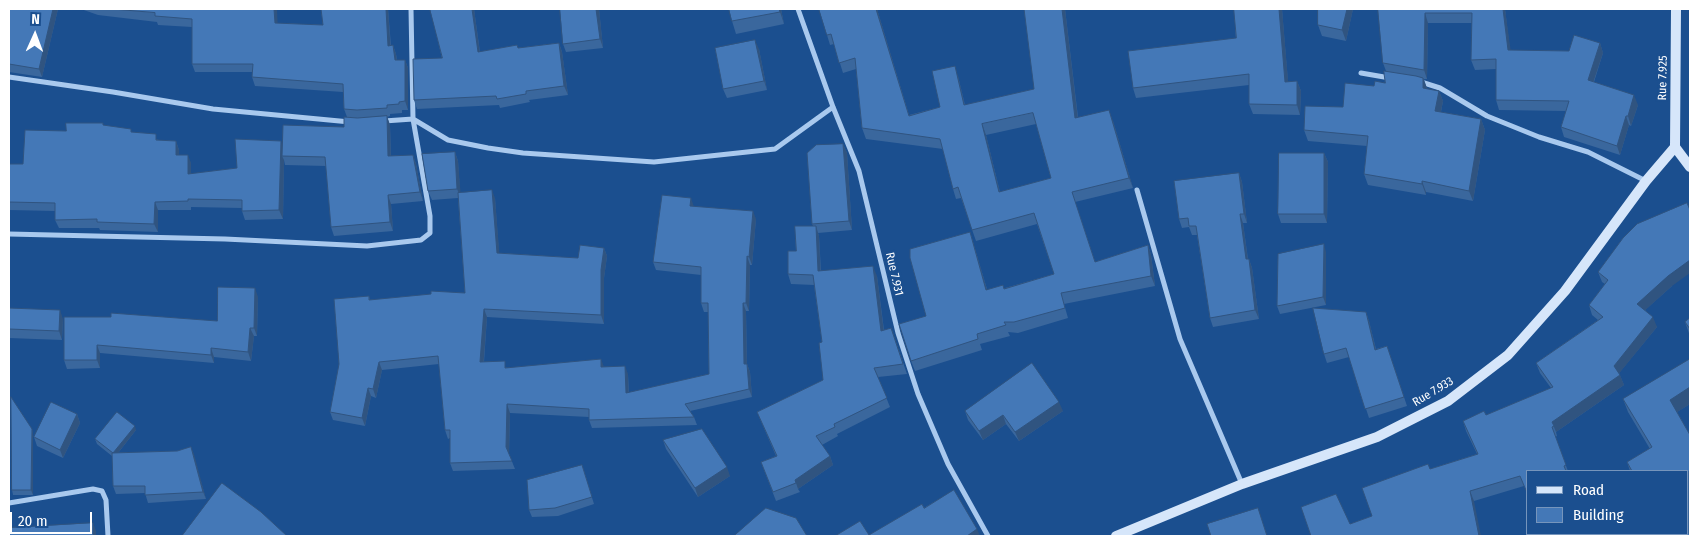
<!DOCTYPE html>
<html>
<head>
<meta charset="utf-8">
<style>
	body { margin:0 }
	#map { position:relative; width:1699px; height:545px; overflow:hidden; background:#1b4f8f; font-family:"Fira Sans Condensed",sans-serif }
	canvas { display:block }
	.frame { position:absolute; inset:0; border:10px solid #fff; pointer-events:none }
	.legend { position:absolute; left:1526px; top:470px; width:162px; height:65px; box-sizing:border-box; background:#1b4f8f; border:1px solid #7695bc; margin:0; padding:6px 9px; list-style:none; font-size:15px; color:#fff }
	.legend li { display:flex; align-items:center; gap:10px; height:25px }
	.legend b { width:25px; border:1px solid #7695bc }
	.north { position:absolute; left:10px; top:10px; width:50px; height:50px; -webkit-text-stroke:4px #1b4f8f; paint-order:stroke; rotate:2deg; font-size:14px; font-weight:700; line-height:20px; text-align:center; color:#fff }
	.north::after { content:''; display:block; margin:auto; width:18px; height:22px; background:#fff; clip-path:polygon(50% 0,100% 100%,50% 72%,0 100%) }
	.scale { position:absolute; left:10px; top:512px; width:82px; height:22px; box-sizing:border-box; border:2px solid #fff; border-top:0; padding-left:6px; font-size:15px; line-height:18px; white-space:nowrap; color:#fff; -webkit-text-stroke:4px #1b4f8f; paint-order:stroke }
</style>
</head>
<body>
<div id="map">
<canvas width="1699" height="545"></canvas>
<div class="frame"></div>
<ul class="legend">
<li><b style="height:6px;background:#d6e6fa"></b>Road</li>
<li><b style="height:14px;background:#4478b7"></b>Building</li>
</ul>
<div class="north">N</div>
<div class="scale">20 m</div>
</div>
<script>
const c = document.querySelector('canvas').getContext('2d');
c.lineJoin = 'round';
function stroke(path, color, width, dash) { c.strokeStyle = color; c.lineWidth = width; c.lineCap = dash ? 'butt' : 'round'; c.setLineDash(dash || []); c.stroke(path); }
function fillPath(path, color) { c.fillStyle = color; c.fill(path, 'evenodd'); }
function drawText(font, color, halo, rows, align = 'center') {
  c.font = font + ' "Fira Sans Condensed",sans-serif'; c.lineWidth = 5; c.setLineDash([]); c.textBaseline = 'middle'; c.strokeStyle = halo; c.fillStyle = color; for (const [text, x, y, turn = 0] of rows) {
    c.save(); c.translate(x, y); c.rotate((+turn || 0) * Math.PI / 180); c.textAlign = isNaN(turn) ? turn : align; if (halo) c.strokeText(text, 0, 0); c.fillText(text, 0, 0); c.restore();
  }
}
stroke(new Path2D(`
	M 798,9 L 833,107 L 859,171 L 898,333 L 918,394 L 948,464 L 988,536
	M 1361,73 L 1390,78
	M 9,77 L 113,92 L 213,109 L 350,122
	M 1421,82 L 1440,88 L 1487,116 L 1539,137 L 1588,152 L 1646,181
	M 384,121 L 413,119 L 448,140 L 488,148 L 523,153 L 654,162 L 775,149 L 833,107
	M 1137,190 L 1180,339 L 1242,484
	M 9,234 L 225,239 L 367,246 L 421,240 L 430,233 L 430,216 L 413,119 L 411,9
	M 9,503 L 93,489 L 102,491 L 106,500 L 108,536`), '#a9c9ee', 5);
stroke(new Path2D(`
	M 1675,147 L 1676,9
	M 1675,147 L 1690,167
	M 1116,536 L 1242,484 L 1377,437 L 1448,401 L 1508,355 L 1565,291 L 1646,181 L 1675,147`), '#d6e6fa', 10);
fillPath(new Path2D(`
	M 9,9 L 58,9 L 42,77 L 9,72 Z
	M 81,9 L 277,9 L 277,23 L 323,25 L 321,9 L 388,9 L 391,46 L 393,45 L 396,54 L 397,60 L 405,60 L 408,68 L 408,110 L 402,110 L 402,113 L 390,114 L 390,116 L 387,117 L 390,125 L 391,156 L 413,155 L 416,164 L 423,201 L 391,204 L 393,231 L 334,236 L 331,227 L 326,166 L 285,165 L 284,160 L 283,219 L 245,220 L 242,211 L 242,208 L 191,207 L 191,210 L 158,210 L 158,232 L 100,230 L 99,228 L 59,228 L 55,220 L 55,211 L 9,210 L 9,164 L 23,164 L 66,131 L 104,126 L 132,132 L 159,140 L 176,141 L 179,150 L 179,155 L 191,163 L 191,174 L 237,168 L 282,146 L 344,127 L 347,117 L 344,109 L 343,92 L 255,86 L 252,77 L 252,72 L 195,72 L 192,64 L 192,27 L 158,25 L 157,22 L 98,15 Z
	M 474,9 L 480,52 L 517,45 L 518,48 L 559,43 L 562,52 L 568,95 L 529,100 L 530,102 L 500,108 L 499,105 L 417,109 L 414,100 Z
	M 599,9 L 603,48 L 566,52 L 563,44 Z
	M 781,9 L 784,24 L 736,34 L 732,21 Z
	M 877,9 L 909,115 L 940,107 L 958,76 L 965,105 L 1034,89 L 1065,9 L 1078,117 L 1113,121 L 1133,188 L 1075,202 L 1095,262 L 1148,245 L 1151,255 L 1155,286 L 1064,304 L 1068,318 L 1018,333 L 1008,332 L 1010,336 L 980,344 L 982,350 L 915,371 L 911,361 L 926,316 L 970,232 L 987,289 L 1005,288 L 1054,274 L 1037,224 L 976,241 L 961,198 L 956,199 L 953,189 L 943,149 L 866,139 L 862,128 L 856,69 L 843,73 L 834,44 L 830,45 L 827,35 ZM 1036,124 L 1051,178 L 1000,192 L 986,135 Z
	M 1130,9 L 1177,9 L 1130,10 Z
	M 1234,9 L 1282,9 L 1288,82 L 1297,81 L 1301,91 L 1300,115 L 1253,114 L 1249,104 L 1249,85 L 1136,98 L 1133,88 L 1236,38 Z
	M 1353,9 L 1346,41 L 1322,36 L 1318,25 Z
	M 1378,9 L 1505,9 L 1510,50 L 1569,51 L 1600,43 L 1603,53 L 1594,82 L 1638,105 L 1631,126 L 1629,125 L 1620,155 L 1564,137 L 1561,127 L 1566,111 L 1499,110 L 1496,100 L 1496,69 L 1475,70 L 1471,60 L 1472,23 L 1428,23 L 1427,79 L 1424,79 L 1427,89 L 1439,91 L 1443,101 L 1441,112 L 1481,119 L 1485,130 L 1473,201 L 1426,192 L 1426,195 L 1368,185 L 1364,174 L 1367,146 L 1308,141 L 1304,130 L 1343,107 L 1374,86 L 1385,83 L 1386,71 L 1383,63 Z
	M 759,49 L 767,90 L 727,98 L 723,89 Z
	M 843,144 L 847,153 L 852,230 L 818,233 L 819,236 L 821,271 L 877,276 L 884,330 L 891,328 L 907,374 L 878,377 L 890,407 L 837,434 L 838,436 L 822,445 L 830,456 L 833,465 L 798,489 L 800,492 L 776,501 L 761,462 L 776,456 L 757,412 L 823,380 L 822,342 L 814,285 L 791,284 L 788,274 L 796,251 L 813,226 L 812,224 Z
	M 455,152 L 458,161 L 460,192 L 495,198 L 499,253 L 578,258 L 604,248 L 607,256 L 604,278 L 604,324 L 487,317 L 484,362 L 508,368 L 604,367 L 628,374 L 629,393 L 709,374 L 708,312 L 704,312 L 701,303 L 701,275 L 656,270 L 653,262 L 694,207 L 756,219 L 752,265 L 750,265 L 749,311 L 746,311 L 747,364 L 750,372 L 752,397 L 690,411 L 694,417 L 697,425 L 592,428 L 589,420 L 589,417 L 510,413 L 509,454 L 515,469 L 453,471 L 450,463 L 450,438 L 448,439 L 445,430 L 439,364 L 382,370 L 376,398 L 371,396 L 365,426 L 333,420 L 330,412 L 369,296 L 370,300 L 465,293 L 458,198 L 432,200 L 428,191 Z
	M 1324,153 L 1328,162 L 1327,223 L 1281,223 L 1278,214 Z
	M 1239,173 L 1242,182 L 1247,223 L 1243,223 L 1248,259 L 1249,259 L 1252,268 L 1259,319 L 1213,327 L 1210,318 L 1197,235 L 1192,235 L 1189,227 L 1182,228 L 1179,219 Z
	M 1326,252 L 1326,305 L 1280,314 L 1277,306 Z
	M 1598,272 L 1672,286 L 1645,310 L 1657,327 L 1619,373 L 1624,385 L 1556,432 L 1557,436 L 1555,437 L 1568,471 L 1528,471 L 1524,486 L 1474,501 L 1350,524 L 1372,516 L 1430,469 L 1477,454 L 1466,431 L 1463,421 L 1486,415 L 1551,388 L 1540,373 L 1536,363 L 1598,320 L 1592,315 L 1589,305 L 1605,284 L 1602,282 Z
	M 258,297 L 257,336 L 254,336 L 251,361 L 214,357 L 214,363 L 100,353 L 100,368 L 67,369 L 64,360 L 64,317 L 217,321 Z
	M 9,308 L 63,319 L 62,340 L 9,338 Z
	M 1366,312 L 1369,321 L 1376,349 L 1387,346 L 1407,406 L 1369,418 L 1349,357 L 1327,363 L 1324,354 Z
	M 1690,318 L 1690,336 L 1685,322 Z
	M 1690,359 L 1690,404 L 1677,412 L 1690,435 L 1690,536 L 1667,536 L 1666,534 L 1688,534 L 1688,471 L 1630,471 L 1627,462 L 1650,449 L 1628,412 L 1623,399 Z
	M 965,411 L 1063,411 L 1019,441 L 1006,424 L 983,440 L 968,420 Z
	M 77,414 L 80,423 L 63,458 L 37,446 L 34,437 Z
	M 32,429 L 33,434 L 33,495 L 13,495 L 12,490 Z
	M 136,430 L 118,453 L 177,451 L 191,447 L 206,499 L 148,503 L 145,493 L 116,494 L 113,486 L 112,456 L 97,444 L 95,439 Z
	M 663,440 L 730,476 L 698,497 L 666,449 Z
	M 582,465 L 594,504 L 558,516 L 532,517 L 529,510 Z`), '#3a679d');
fillPath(new Path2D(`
	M 53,9 L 58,9 L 42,77 L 39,69 Z
	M 274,9 L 277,9 L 278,31 L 275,23 Z
	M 386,9 L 388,9 L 391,54 L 388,46 Z
	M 472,9 L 474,9 L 481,61 L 478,52 Z
	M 596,9 L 599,9 L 603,48 L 600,39 Z
	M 779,9 L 781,9 L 784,24 Z
	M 876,9 L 877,9 L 912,126 L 909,116 Z
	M 1062,9 L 1065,9 L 1079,128 L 1075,118 Z
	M 1279,9 L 1282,9 L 1289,92 L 1285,82 Z
	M 1347,9 L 1353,9 L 1346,41 L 1342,30 Z
	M 1503,9 L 1505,9 L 1512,60 L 1508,50 Z
	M 1425,13 L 1428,23 L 1427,79 L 1424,70 Z
	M 755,40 L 759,49 L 767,90 L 764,81 Z
	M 559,43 L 562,52 L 568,95 L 564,86 Z
	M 1600,43 L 1603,53 L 1591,89 L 1588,80 Z
	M 393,45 L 396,54 L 398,69 L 395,60 Z
	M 405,60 L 408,68 L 408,110 L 405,101 Z
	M 955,66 L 958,76 L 967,116 L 964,105 Z
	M 1423,78 L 1427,88 L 1427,99 L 1423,88 Z
	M 1297,81 L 1301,91 L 1300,115 L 1297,105 Z
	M 1439,91 L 1443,101 L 1439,121 L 1435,111 Z
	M 1634,95 L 1638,105 L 1631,126 L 1628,116 Z
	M 1109,110 L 1113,121 L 1133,188 L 1129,178 Z
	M 387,116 L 390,125 L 391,165 L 388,156 Z
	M 1626,116 L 1629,125 L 1620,155 L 1617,146 Z
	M 1481,119 L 1485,130 L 1473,201 L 1469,191 Z
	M 982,124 L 986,135 L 1002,202 L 999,192 Z
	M 176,141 L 179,150 L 179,163 L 176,155 Z
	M 281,141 L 284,150 L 282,156 L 284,160 L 283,219 L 279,210 Z
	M 843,144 L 847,153 L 852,230 L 849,221 Z
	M 455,152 L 458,161 L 461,198 L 457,189 Z
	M 1324,153 L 1328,162 L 1327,223 L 1324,214 Z
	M 188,155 L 191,163 L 191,183 L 188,174 Z
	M 413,155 L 416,164 L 423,201 L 420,192 Z
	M 1239,173 L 1242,182 L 1247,223 L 1244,214 Z
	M 1422,181 L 1426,192 L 1426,195 L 1422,184 Z
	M 492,190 L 495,198 L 500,261 L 497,253 Z
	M 388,195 L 391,204 L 393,231 L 390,222 Z
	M 691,198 L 694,207 L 690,206 Z
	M 155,202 L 158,210 L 158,232 L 154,224 Z
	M 753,211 L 756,219 L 752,265 L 749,257 Z
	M 1240,214 L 1243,223 L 1249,268 L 1246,259 Z
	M 816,226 L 819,236 L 821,281 L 818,271 Z
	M 970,232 L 973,242 L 990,300 L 986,290 Z
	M 1324,244 L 1326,252 L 1326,305 L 1323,297 Z
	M 1148,245 L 1151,255 L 1155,286 L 1151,276 Z
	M 604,248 L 607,256 L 604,278 L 604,324 L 601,315 L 601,270 Z
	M 747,256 L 750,265 L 749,311 L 746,303 Z
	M 1249,259 L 1252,268 L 1259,319 L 1255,310 Z
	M 1690,260 L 1690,273 L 1672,286 L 1641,314 L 1637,304 L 1668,276 Z
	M 873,266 L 877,276 L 885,341 L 881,331 Z
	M 255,288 L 258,297 L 257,336 L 254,328 Z
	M 743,303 L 746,311 L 747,373 L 744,364 Z
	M 484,309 L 487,317 L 483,370 L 480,362 Z
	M 60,310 L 63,319 L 62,340 L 59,331 Z
	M 1366,312 L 1369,321 L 1378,359 L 1375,350 Z
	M 1653,317 L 1657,327 L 1617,376 L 1614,366 Z
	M 250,328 L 254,336 L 251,361 L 248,352 Z
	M 97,345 L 100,353 L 100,368 L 97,360 Z
	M 211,348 L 214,357 L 214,363 L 211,355 Z
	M 601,359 L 604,367 L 601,367 Z
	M 379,362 L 382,370 L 376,398 L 373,389 Z
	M 747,364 L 750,372 L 752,397 L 749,389 Z
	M 625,366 L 628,374 L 629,402 L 626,393 Z
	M 1620,375 L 1624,385 L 1556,432 L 1552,422 Z
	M 1690,387 L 1690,404 L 1674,414 L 1670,400 Z
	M 368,388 L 371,396 L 365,426 L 362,418 Z
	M 1059,402 L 1063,411 L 1019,441 L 1015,432 Z
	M 507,404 L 510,413 L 509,455 L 506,447 Z
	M 77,414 L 80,423 L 63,458 L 60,450 Z
	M 1003,415 L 1006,424 L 983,440 L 979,431 Z
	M 135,426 L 136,430 L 114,458 L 113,453 Z
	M 32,429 L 33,434 L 33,495 L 31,490 Z
	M 191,447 L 194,454 L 206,499 L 203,492 Z
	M 830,456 L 833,465 L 798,489 L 795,480 Z
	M 727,467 L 730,476 L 698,497 L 695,488 Z
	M 1470,491 L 1474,501 L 1481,536 L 1479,536 Z
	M 93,523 L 96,531 L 96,536 L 93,536 Z
	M 977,529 L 980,536 L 967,536 Z`), '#305480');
const building = new Path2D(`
	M 9,9 L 53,9 L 39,69 L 9,64 Z
	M 113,9 L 274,9 L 275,23 L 323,25 L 321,9 L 386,9 L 388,46 L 393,45 L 395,60 L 405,60 L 405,101 L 399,102 L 399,104 L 387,105 L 387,108 L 357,110 L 344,109 L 343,84 L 252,77 L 253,64 L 192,64 L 192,19 L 155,16 L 155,13 Z
	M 430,9 L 472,9 L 478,52 L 517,45 L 518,48 L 559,43 L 564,86 L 526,91 L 526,94 L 497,99 L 496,96 L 414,100 L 413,59 L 442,58 Z
	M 560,9 L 596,9 L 600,39 L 563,44 Z
	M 729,9 L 779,9 L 780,12 L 732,21 Z
	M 819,9 L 876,9 L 909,116 L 940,107 L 932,71 L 955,66 L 964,105 L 1034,89 L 1024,9 L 1062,9 L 1075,118 L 1109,110 L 1129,178 L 1072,192 L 1095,262 L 1148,245 L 1151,276 L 1061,293 L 1065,308 L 1014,322 L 1004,322 L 1006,325 L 977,334 L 978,339 L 911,361 L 899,324 L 926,316 L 910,258 L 910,249 L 970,232 L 986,290 L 1003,285 L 1004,289 L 1054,274 L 1034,213 L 972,230 L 958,187 L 953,189 L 940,139 L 862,128 L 855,58 L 839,63 L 831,34 L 827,35 ZM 1033,113 L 1051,178 L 999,192 L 982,124 Z
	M 1234,9 L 1279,9 L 1285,82 L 1297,81 L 1297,105 L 1249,104 L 1249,74 L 1133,88 L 1128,51 L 1236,38 Z
	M 1318,9 L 1347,9 L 1342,30 L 1318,25 Z
	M 1378,9 L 1503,9 L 1508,50 L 1569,51 L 1574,35 L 1600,43 L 1588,80 L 1634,95 L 1628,116 L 1626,116 L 1617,146 L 1561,127 L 1569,101 L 1496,100 L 1496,59 L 1471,60 L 1472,13 L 1425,13 L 1424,70 L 1383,63 Z
	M 755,40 L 764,81 L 723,89 L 715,48 Z
	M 1384,71 L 1416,76 L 1423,78 L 1423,88 L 1439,91 L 1435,111 L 1481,119 L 1469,191 L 1422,181 L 1422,184 L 1364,174 L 1368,136 L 1304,130 L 1305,106 L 1343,107 L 1345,83 L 1374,86 L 1375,81 L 1385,83 Z
	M 387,116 L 388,156 L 413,155 L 420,192 L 388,195 L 390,222 L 331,227 L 325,157 L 282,156 L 283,125 L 344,127 L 344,117 L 357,118 Z
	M 66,123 L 103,123 L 103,125 L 131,129 L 131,132 L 156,134 L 156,140 L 176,141 L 176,155 L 188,155 L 188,174 L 237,168 L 235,139 L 281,141 L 279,210 L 242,211 L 242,200 L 188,199 L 188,201 L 155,202 L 154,224 L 97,222 L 97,219 L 55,220 L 55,203 L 9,202 L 9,164 L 23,164 L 25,130 L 66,131 Z
	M 843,144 L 849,221 L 812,224 L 807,153 L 816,145 Z
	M 455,152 L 457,189 L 428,191 L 422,154 Z
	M 1279,153 L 1324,153 L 1324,214 L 1278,214 Z
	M 1239,173 L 1244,214 L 1240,214 L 1246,259 L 1249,259 L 1255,310 L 1210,318 L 1196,226 L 1189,226 L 1188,218 L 1179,219 L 1174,181 Z
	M 492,190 L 497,253 L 578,258 L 580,245 L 604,248 L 601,270 L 601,315 L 484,309 L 480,362 L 505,361 L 505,368 L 601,359 L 601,367 L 625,366 L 626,393 L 709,374 L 708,303 L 701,303 L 701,267 L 653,262 L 662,195 L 691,198 L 690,206 L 753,211 L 749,257 L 747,256 L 746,303 L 743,303 L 744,364 L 747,364 L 749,389 L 685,404 L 694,417 L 589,420 L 589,409 L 507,404 L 506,447 L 512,461 L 450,463 L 450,430 L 445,430 L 438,356 L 379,362 L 373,389 L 368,388 L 362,418 L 330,412 L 339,364 L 334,299 L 369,296 L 369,300 L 431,294 L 431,291 L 465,293 L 458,193 Z
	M 1687,203 L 1690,210 L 1690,260 L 1668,276 L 1637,304 L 1653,317 L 1614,366 L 1620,375 L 1552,422 L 1554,426 L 1552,427 L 1566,465 L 1564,466 L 1566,471 L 1528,471 L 1528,495 L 1520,476 L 1470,491 L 1479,536 L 1311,536 L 1301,507 L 1336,494 L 1350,524 L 1372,516 L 1362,488 L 1428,464 L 1430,469 L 1478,454 L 1463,421 L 1484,411 L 1486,415 L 1553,387 L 1536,363 L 1603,317 L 1589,305 L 1608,280 L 1598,272 L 1623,238 L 1637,224 Z
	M 795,226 L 816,226 L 818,271 L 873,266 L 881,331 L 891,328 L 903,364 L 874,368 L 887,398 L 834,424 L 835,427 L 816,436 L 830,456 L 795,480 L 796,483 L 773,492 L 761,462 L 777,456 L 757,412 L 823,380 L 819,343 L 822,342 L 813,275 L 788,274 L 788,251 L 796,251 Z
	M 1324,244 L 1323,297 L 1277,306 L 1278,254 Z
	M 218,287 L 255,288 L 254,328 L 250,328 L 248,352 L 211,348 L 211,355 L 97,345 L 97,360 L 64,360 L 64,317 L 111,317 L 111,313 L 217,321 Z
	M 9,308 L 60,310 L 59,331 L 9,329 Z
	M 1313,308 L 1366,312 L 1375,350 L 1387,346 L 1404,397 L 1365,409 L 1346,348 L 1324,354 Z
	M 1690,318 L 1690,329 L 1685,322 Z
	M 1690,359 L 1690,387 L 1670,400 L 1690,435 L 1690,536 L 1670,536 L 1669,534 L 1688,534 L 1688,471 L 1632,471 L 1627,462 L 1652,447 L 1623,399 Z
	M 1032,363 L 1059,402 L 1015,432 L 1003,415 L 979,431 L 965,411 Z
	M 11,397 L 32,429 L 31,490 L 12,490 Z
	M 51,402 L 77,414 L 60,450 L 34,437 Z
	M 117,412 L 135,426 L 113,453 L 95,439 Z
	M 702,429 L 727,467 L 695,488 L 663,440 Z
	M 191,447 L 203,492 L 145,495 L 145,486 L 113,486 L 112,453 L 177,451 Z
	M 582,465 L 592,497 L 555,508 L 529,510 L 527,480 Z
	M 222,483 L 261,512 L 287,536 L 182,536 Z
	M 954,490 L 977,529 L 967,536 L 835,536 L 860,521 L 869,535 L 922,504 L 924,508 Z
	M 766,508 L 796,518 L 807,536 L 734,536 Z
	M 1258,508 L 1267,536 L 1211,536 L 1207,524 Z
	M 93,523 L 93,536 L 9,536 L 9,528 Z
	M 1543,534 L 1594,534 L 1595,536 L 1544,536 Z`);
fillPath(building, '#4478b7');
stroke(building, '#305480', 1);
drawText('12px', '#fff', '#1b4f8f', [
	["Rue 7.925",1663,78,-89],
	["Rue 7.931",894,274,77],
	["Rue 7.933",1433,392,-31]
]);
</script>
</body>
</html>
